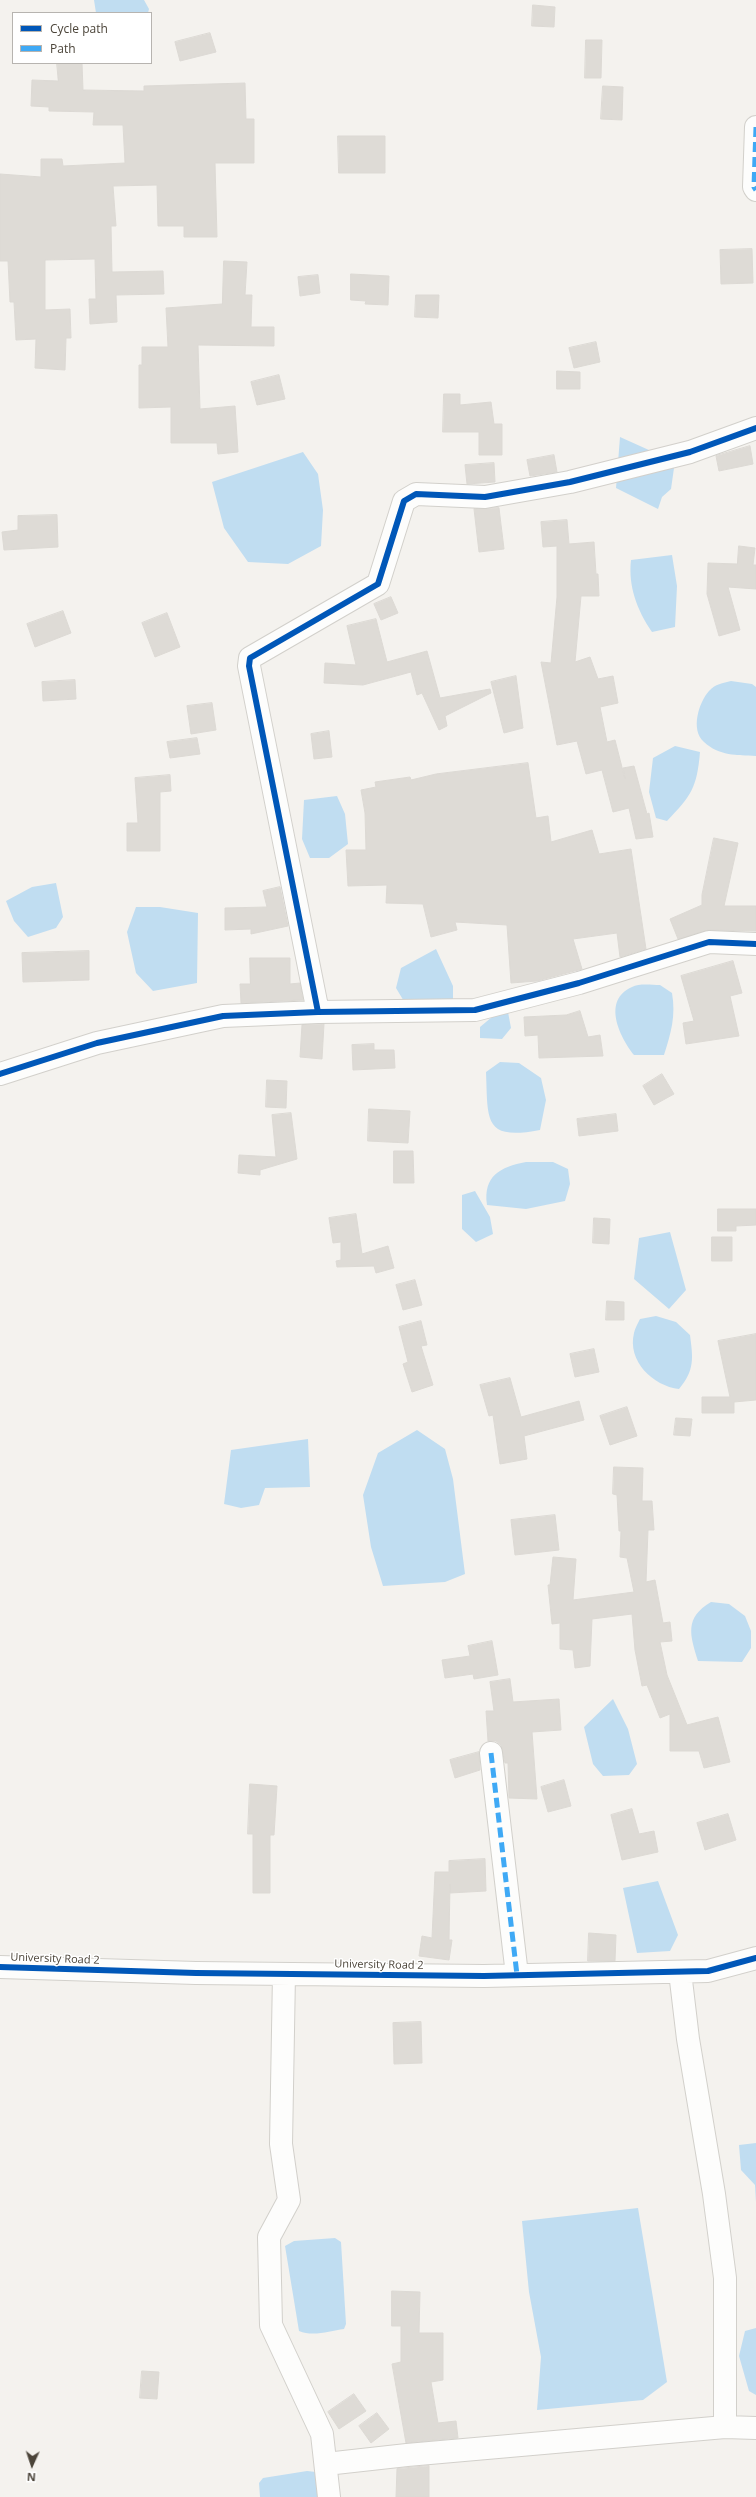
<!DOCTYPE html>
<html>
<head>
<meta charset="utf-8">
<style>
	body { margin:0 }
	#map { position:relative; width:756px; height:2497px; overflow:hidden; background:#f4f2ee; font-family:"Open Sans",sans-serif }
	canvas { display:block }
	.legend { position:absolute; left:12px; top:12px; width:140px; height:52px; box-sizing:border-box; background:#fff; border:1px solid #b7b4b0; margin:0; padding:5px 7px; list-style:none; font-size:12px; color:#4b4439 }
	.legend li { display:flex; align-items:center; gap:8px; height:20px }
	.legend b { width:20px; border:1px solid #b7b4b0 }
	.north { position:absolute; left:12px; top:2445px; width:40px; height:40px; -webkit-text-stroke:3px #fff; paint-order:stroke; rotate:183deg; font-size:11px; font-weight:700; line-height:16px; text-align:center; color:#4b4439 }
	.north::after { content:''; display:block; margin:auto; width:14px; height:18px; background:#4b4439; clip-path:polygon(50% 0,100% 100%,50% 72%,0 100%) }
</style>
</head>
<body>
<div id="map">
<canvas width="756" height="2497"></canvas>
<ul class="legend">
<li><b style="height:5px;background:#0057b8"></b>Cycle path</li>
<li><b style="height:5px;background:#3fa9f5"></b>Path</li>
</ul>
<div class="north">N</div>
</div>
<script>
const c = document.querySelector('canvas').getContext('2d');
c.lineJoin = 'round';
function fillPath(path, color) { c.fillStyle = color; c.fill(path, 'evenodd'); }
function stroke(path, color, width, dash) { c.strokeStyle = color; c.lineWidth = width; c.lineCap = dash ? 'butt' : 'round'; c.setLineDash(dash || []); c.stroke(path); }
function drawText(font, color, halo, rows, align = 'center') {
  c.font = font + ' "Open Sans",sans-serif'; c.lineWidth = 3; c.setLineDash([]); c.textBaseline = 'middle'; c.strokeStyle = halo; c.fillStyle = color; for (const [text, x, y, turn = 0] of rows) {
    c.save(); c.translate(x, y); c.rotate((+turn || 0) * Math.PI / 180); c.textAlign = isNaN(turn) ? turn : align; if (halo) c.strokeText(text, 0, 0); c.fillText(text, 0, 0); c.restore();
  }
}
fillPath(new Path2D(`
	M 94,0 L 144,0 L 149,9 L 148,13 L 96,13 Z
	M 620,437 L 660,455 L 674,468 L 671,489 L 662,497 L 658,509 L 616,488 Z
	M 303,452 L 318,474 L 323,510 L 321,546 L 288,564 L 248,562 L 224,528 L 212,482 Z
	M 672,555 L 677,586 L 675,627 L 652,632 C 637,610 628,586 631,560 Z
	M 731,681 L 752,684 L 756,687 L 756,756 C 737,755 719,756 704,742 C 690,730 699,702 709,691 C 715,684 723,683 731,681 Z
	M 675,746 L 700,752 C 697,788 691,796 667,821 L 656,818 L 649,792 L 653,758 Z
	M 337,796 L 345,814 L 348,844 L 329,858 L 310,858 L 302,839 L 304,800 Z
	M 56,883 L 63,917 L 56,928 L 28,937 L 14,921 L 6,901 L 32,887 Z
	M 136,907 L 160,907 L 198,913 L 197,983 L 153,991 L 136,973 L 127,932 Z
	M 436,949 L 453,986 L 453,1000 L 405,1003 L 396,988 L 401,968 Z
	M 660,985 L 672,993 C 676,1016 671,1033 664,1055 L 634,1055 C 619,1036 602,1000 632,987 C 639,983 652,985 660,985 Z
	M 498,1012 L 508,1012 L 511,1028 L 502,1039 L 480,1038 L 480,1027 Z
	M 500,1062 L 519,1063 L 541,1078 L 546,1100 L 540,1130 C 483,1141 488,1120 486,1072 Z
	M 526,1162 L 553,1162 L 568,1169 L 570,1184 L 565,1201 L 526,1209 L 487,1205 C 483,1176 500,1167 526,1162 Z
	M 475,1191 L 490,1217 L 493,1234 L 476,1242 L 462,1229 L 462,1195 Z
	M 670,1232 L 686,1290 L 669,1309 L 634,1279 L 639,1238 Z
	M 656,1316 L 676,1322 L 690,1335 C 693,1358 695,1370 679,1389 C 653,1386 627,1361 634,1333 C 635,1328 638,1323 640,1319 Z
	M 417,1430 L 445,1449 L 453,1479 L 465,1574 L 445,1582 L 383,1586 L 371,1547 L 363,1495 L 378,1453 Z
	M 308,1439 L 310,1487 L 265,1488 L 259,1505 L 241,1508 L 224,1504 L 231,1450 Z
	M 711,1602 L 729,1604 L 745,1616 L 751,1631 L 751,1648 L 742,1662 L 698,1661 C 690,1635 684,1618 711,1602 Z
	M 613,1699 L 628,1729 L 637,1764 L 629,1775 L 603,1776 L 593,1764 L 584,1727 Z
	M 658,1881 L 678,1935 L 670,1951 L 637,1953 L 623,1888 Z
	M 756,2143 L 756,2202 L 755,2185 L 741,2170 L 739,2145 Z
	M 638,2208 L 667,2382 L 643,2400 L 537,2410 L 541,2357 L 529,2292 L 522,2221 Z
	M 335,2238 L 341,2242 L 346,2324 L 344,2329 C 330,2331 313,2337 299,2331 L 285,2246 L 294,2241 Z
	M 756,2328 L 756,2395 L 749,2391 L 739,2356 L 745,2331 Z
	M 307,2471 L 316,2472 L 319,2497 L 260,2497 L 259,2483 L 263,2478 Z`), '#c0ddf1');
const building = new Path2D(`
	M 533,5 L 555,7 L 554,27 L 532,26 Z
	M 210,33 L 216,52 L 180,61 L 175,42 Z
	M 586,40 L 602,40 L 601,78 L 585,78 Z
	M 57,63 L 82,63 L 83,90 L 144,91 L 144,86 L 245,83 L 246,119 L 254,119 L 254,163 L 215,163 L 217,237 L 184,237 L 184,226 L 158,226 L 157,185 L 113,186 L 116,226 L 111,226 L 112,272 L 163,271 L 164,294 L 116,295 L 117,322 L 90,324 L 89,299 L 96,299 L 95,259 L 45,260 L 45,310 L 70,309 L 71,338 L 66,338 L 65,370 L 35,368 L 36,339 L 16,340 L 14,302 L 10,302 L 8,261 L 0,261 L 0,174 L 41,177 L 41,159 L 62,159 L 63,166 L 125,163 L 123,125 L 93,125 L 94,112 L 49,111 L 49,107 L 31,106 L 32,80 L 58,81 Z
	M 603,86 L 623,87 L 622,120 L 601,119 Z
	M 338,136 L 385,136 L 385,173 L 339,173 Z
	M 752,249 L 753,283 L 721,284 L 720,250 Z
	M 224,261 L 247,262 L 245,295 L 252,295 L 251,327 L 274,327 L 274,346 L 198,345 L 200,409 L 235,406 L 238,452 L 218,454 L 217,443 L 171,443 L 171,407 L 139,408 L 139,365 L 142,365 L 142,347 L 168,347 L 166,308 L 222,304 Z
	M 351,274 L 389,276 L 388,305 L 365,304 L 366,301 L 351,300 Z
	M 318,275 L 320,293 L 300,296 L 298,277 Z
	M 416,295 L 439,295 L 438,318 L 415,317 Z
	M 596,342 L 600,362 L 574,368 L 569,348 Z
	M 557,371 L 580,372 L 580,389 L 557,389 Z
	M 279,375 L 285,399 L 257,405 L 251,382 Z
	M 444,394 L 460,394 L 460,405 L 491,402 L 494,424 L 502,424 L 502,455 L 479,455 L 479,432 L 443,432 Z
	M 750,446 L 753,464 L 719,471 L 716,456 Z
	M 554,455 L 557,472 L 530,476 L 527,460 Z
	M 494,463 L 495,482 L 467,484 L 465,465 Z
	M 499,508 L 504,549 L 479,552 L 474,509 Z
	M 57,515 L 58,547 L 4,550 L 2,532 L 18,530 L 18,516 Z
	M 567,520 L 569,544 L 594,542 L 596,574 L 598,574 L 599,596 L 581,596 L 575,662 L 590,657 L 598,679 L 613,676 L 618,703 L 600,707 L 607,742 L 615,740 L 625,779 L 623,768 L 634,766 L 647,814 L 649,813 L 653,837 L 636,839 L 629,808 L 613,812 L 602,770 L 586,774 L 577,741 L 557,745 L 541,662 L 551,663 L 557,597 L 557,546 L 543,547 L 541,522 Z
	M 739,546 L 755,548 L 753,565 L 756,565 L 756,589 L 728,587 L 740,630 L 719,636 L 707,594 L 708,563 L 737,564 Z
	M 391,597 L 398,613 L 381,620 L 374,604 Z
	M 63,611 L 71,633 L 35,647 L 27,624 Z
	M 167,613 L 180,647 L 155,657 L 142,623 Z
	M 376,619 L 387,662 L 427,651 L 440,698 L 490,689 L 491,693 L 445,716 L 447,726 L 439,730 L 422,693 L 417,695 L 411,672 L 363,685 L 324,683 L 325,663 L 356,665 L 347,626 Z
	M 516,676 L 523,728 L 504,733 L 491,682 Z
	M 75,680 L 76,699 L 43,701 L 42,682 Z
	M 212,703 L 216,730 L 191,734 L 187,706 Z
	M 329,731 L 332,757 L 314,759 L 311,734 Z
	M 197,738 L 200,754 L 170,758 L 167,742 Z
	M 528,763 L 536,818 L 548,816 L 551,842 L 592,830 L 599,854 L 631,849 L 646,949 L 620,957 L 617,933 L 573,939 L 582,969 L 537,981 L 511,983 L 507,925 L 455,922 L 457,930 L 431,937 L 423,904 L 386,903 L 387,885 L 348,886 L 346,850 L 366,850 L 365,813 L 361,790 L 376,787 L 375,782 L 410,777 L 411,780 L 436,774 Z
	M 170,775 L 171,791 L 160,792 L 160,851 L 127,851 L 127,823 L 138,823 L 135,778 Z
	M 714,838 L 738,843 L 724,906 L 756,906 L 756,931 L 709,930 L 678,939 L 670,919 L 702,905 L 702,895 Z
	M 280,887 L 288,926 L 251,934 L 251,929 L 225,930 L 225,908 L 267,907 L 263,891 Z
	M 89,951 L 89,980 L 23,982 L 22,953 Z
	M 250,958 L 290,958 L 290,984 L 300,983 L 303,1000 L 241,1003 L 240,984 L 250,984 Z
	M 733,961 L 742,993 L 730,996 L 739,1036 L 686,1044 L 683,1023 L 694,1021 L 681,976 Z
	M 580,1011 L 588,1037 L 600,1035 L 603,1056 L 539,1058 L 538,1035 L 525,1036 L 524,1017 L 566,1015 Z
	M 324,1024 L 322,1059 L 300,1057 L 302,1025 Z
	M 374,1044 L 374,1050 L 394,1050 L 395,1068 L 353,1070 L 352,1045 Z
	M 662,1074 L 674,1094 L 654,1105 L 643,1086 Z
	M 267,1080 L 287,1081 L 286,1108 L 266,1107 Z
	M 369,1109 L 410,1111 L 408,1143 L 368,1141 Z
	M 291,1113 L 297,1159 L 260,1170 L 260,1175 L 238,1173 L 239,1155 L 276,1157 L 272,1115 Z
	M 616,1114 L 618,1131 L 579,1136 L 577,1119 Z
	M 394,1151 L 413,1151 L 414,1183 L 394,1183 Z
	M 718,1209 L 756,1209 L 756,1225 L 736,1226 L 736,1231 L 718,1231 Z
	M 356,1214 L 362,1254 L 388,1246 L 394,1268 L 376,1273 L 374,1266 L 337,1267 L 336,1261 L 341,1260 L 341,1242 L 333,1243 L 329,1218 Z
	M 594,1218 L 610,1219 L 609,1244 L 593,1243 Z
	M 712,1237 L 732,1237 L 732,1261 L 712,1261 Z
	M 415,1280 L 422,1305 L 403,1310 L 396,1285 Z
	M 607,1301 L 624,1302 L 624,1320 L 606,1320 Z
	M 421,1321 L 427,1345 L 421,1346 L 433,1385 L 412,1392 L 403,1364 L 408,1362 L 399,1327 Z
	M 756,1334 L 756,1400 L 734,1402 L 734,1413 L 702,1413 L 702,1397 L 730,1397 L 718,1341 Z
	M 594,1349 L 599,1372 L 575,1377 L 570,1354 Z
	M 510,1378 L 521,1417 L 579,1401 L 584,1420 L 524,1436 L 527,1459 L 500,1464 L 493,1415 L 489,1416 L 480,1385 Z
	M 627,1407 L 637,1436 L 610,1445 L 600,1416 Z
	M 676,1418 L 692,1419 L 690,1436 L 674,1435 Z
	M 614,1467 L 643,1468 L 642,1501 L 652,1501 L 654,1530 L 648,1530 L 646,1582 L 655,1580 L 663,1623 L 670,1622 L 672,1641 L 660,1642 L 667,1675 L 687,1725 L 718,1717 L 730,1762 L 704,1768 L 699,1751 L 670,1751 L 670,1714 L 660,1718 L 647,1685 L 642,1686 L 635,1650 L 632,1614 L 592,1619 L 590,1666 L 575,1668 L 573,1650 L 560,1649 L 560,1623 L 552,1624 L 548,1585 L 550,1585 L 553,1557 L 576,1559 L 573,1600 L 634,1592 L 627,1558 L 620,1557 L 621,1531 L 619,1531 L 617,1495 L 613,1494 Z
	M 555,1515 L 559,1550 L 515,1555 L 511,1520 Z
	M 492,1641 L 498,1675 L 474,1679 L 473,1674 L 445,1678 L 442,1660 L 470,1656 L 468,1646 Z
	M 510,1679 L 513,1702 L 559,1699 L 561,1730 L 532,1732 L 537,1799 L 509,1798 L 508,1763 L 505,1763 L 501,1745 L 496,1741 L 488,1741 L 486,1711 L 494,1711 L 490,1682 Z
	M 479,1752 L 480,1770 L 455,1778 L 450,1760 Z
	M 564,1780 L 571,1806 L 548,1812 L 541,1787 Z
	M 250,1784 L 277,1786 L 274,1835 L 270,1835 L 270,1893 L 253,1893 L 253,1834 L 248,1834 Z
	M 632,1809 L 639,1834 L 654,1831 L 658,1852 L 622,1860 L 611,1815 Z
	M 728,1814 L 736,1840 L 705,1850 L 697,1823 Z
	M 485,1859 L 486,1891 L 450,1893 L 450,1884 L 449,1940 L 452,1940 L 449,1960 L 419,1956 L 422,1936 L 432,1938 L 435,1872 L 449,1872 L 449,1861 Z
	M 589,1933 L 616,1935 L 615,1961 L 588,1961 Z
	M 421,2022 L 422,2063 L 394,2064 L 393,2023 Z
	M 392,2291 L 420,2292 L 419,2333 L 443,2333 L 443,2380 L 431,2382 L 438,2423 L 456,2421 L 458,2438 L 406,2443 L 392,2364 L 401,2362 L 401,2326 L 392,2326 Z
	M 142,2371 L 159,2372 L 157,2399 L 140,2398 Z
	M 354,2394 L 366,2411 L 339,2429 L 328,2412 Z
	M 377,2413 L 389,2429 L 371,2443 L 359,2426 Z
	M 429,2466 L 429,2497 L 396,2497 L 397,2469 Z`);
fillPath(building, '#dedbd6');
stroke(building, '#dcd9d4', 1);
const minor = new Path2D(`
	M 756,127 L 754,187 L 756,190
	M 318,1012 L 249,666 L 250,658 L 378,584 L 404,501 L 416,494 L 485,497 L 570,482 L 690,452 L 756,428
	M 0,1074 L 97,1043 L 223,1016 L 318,1012 L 475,1010 L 579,983 L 709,942 L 756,944
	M 491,1753 L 517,1975
	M 0,1967 L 196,1973 L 484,1976 L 708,1971 L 756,1958
	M 680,1972 L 688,2039 L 714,2194 L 725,2278 L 725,2427
	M 284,1974 L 281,2144 L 289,2200 L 269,2237 L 271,2325 L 322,2434 L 329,2497
	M 326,2464 L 407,2455 L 725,2427 L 756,2428`);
stroke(minor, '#d2d0cb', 24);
stroke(minor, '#fdfdfc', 22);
stroke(new Path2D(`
	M 756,127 L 754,187 L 756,190
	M 491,1753 L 517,1975`), '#3fa9f5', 5, [10, 5]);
stroke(new Path2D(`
	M 318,1012 L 249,666 L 250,658 L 378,584 L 404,501 L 416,494 L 485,497 L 570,482 L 690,452 L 756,428
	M 0,1074 L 97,1043 L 223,1016 L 318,1012 L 475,1010 L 579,983 L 709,942 L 756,944
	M 0,1967 L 196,1973 L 484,1976 L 708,1971 L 756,1958`), '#0057b8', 6);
drawText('11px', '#4b4439', '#fff', [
	["University Road 2",55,1959,2],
	["University Road 2",379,1965,1]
]);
</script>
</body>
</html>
